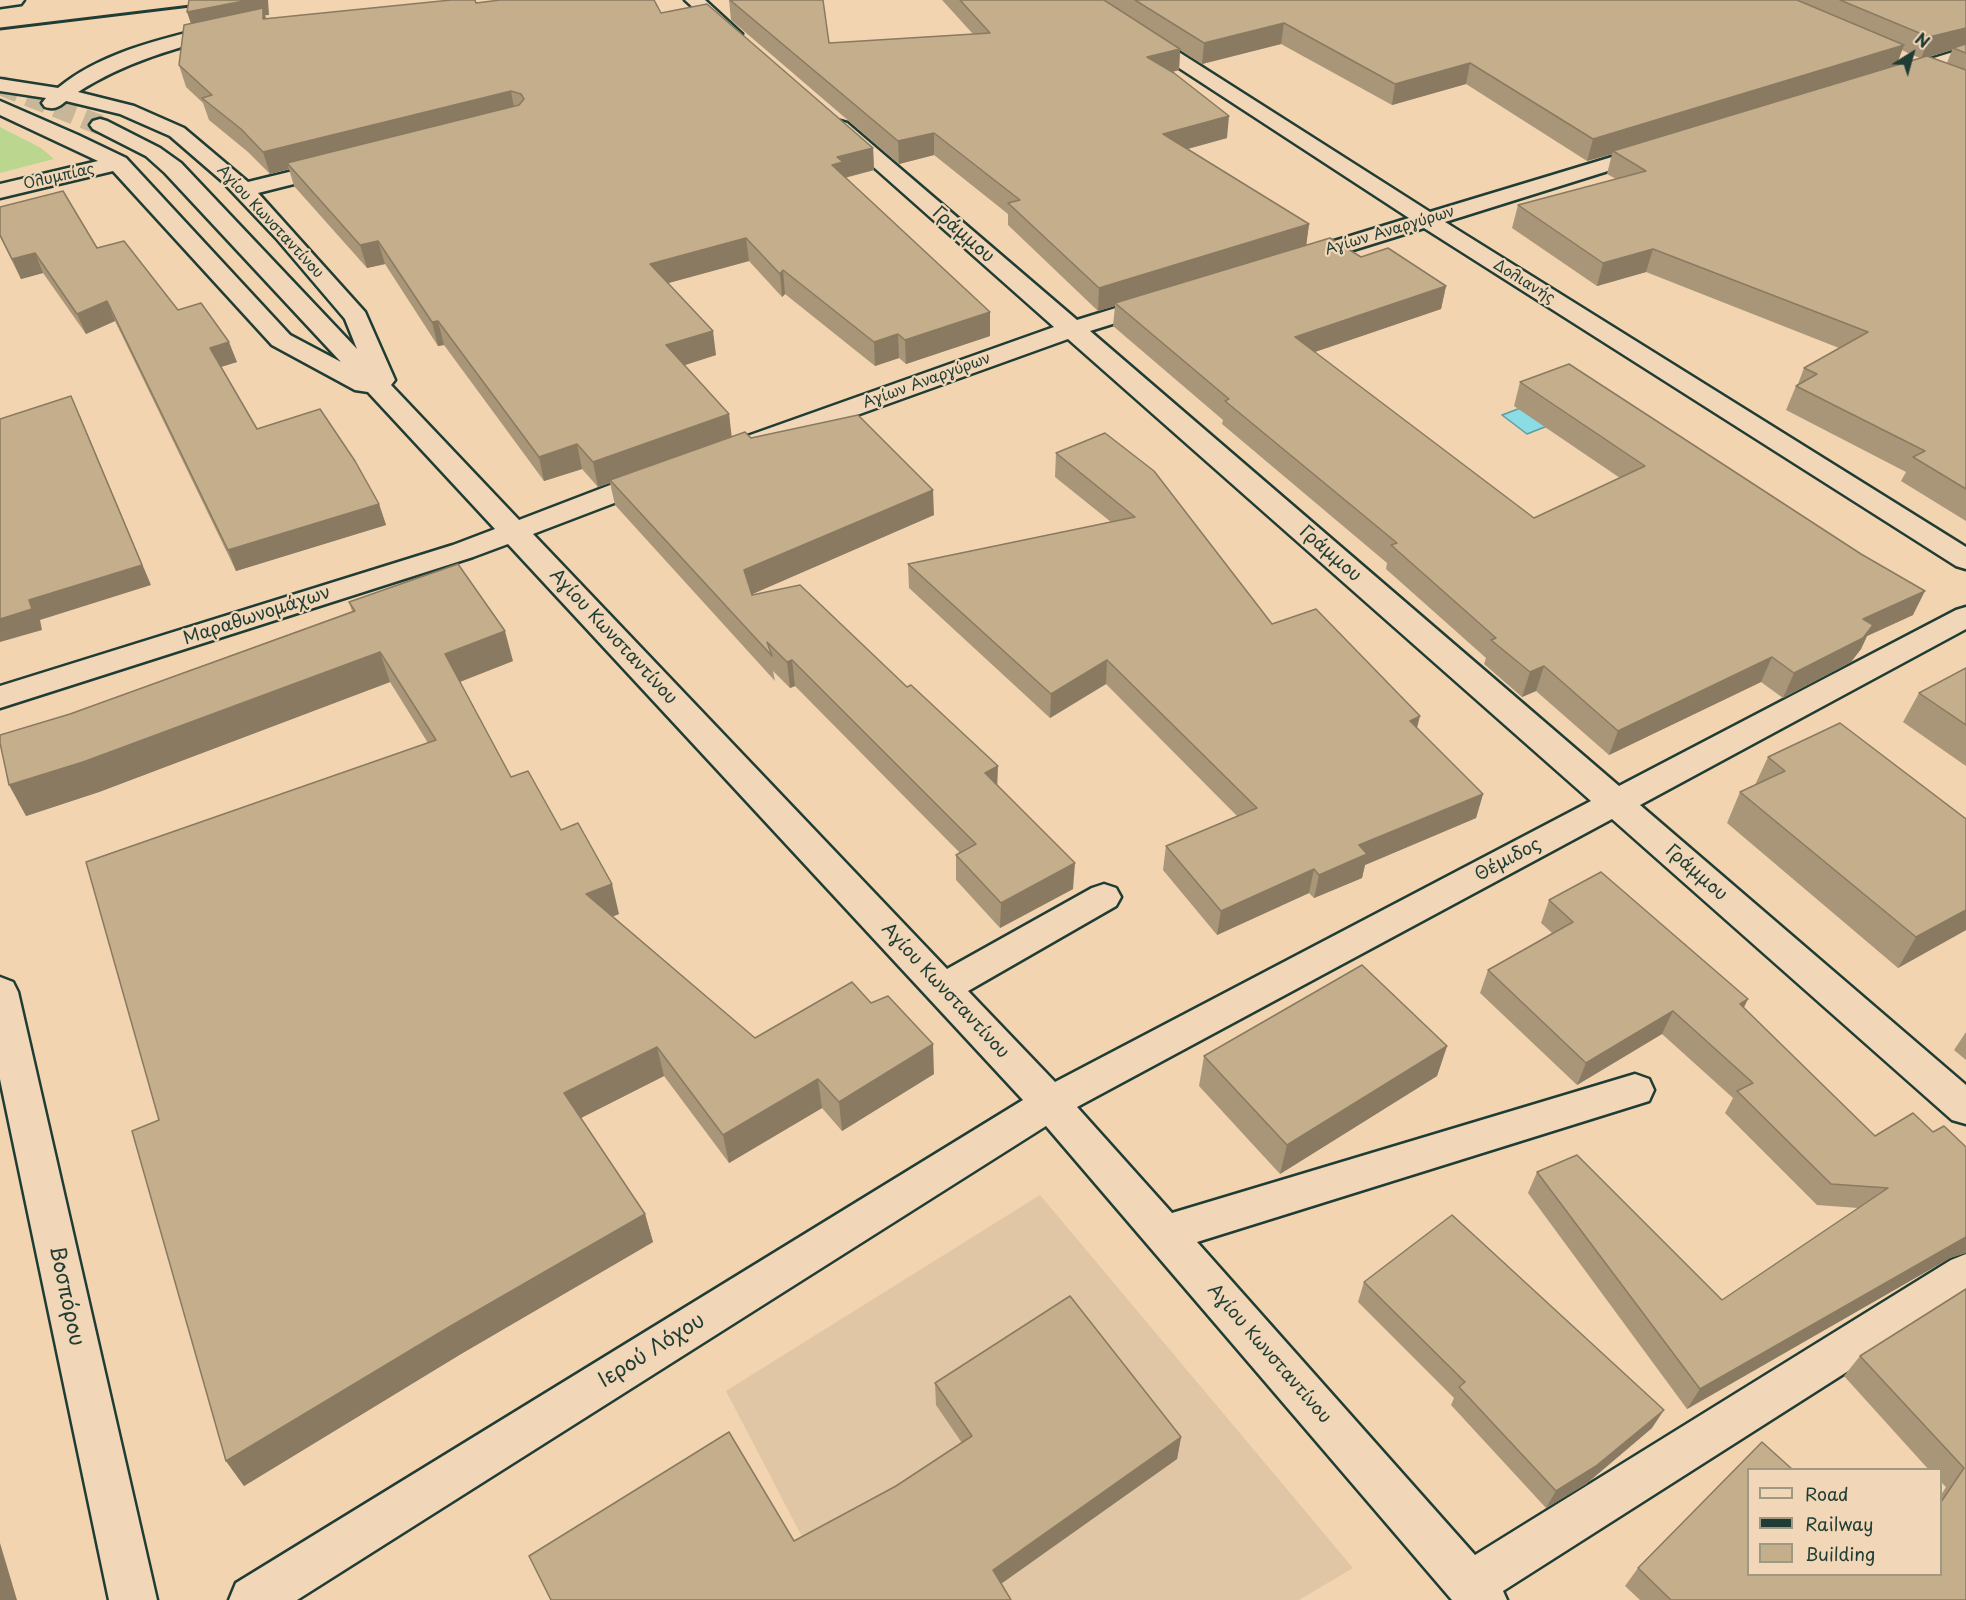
<!DOCTYPE html>
<html>
<head>
<meta charset="utf-8">
<style>
	body { margin:0 }
	#map { position:relative; width:1966px; height:1600px; overflow:hidden; background:#f2d4b1; font-family:"Playpen Sans",sans-serif }
	canvas { display:block }
	.legend { position:absolute; left:1747px; top:1468px; width:195px; height:108px; box-sizing:border-box; background:#f1d6b7; border:2px solid #9d9983; margin:0; padding:8px 10px; list-style:none; font-size:18px; color:#1f3d34 }
	.legend li { display:flex; align-items:center; gap:12px; height:30px }
	.legend b { width:30px; border:2px solid #9d9983 }
	.north { position:absolute; left:1882px; top:24px; width:60px; height:60px; -webkit-text-stroke:4px #f1d6b7; paint-order:stroke; rotate:37deg; font-size:16px; font-weight:700; line-height:24px; text-align:center; color:#1f3d34 }
	.north::after { content:''; display:block; margin:auto; width:21px; height:27px; background:#1f3d34; clip-path:polygon(50% 0,100% 100%,50% 72%,0 100%) }
</style>
</head>
<body>
<div id="map">
<canvas width="1966" height="1600"></canvas>
<ul class="legend">
<li><b style="height:8px;background:#f1d6b7"></b>Road</li>
<li><b style="height:8px;background:#1f3d34"></b>Railway</li>
<li><b style="height:16px;background:#c4ae8b"></b>Building</li>
</ul>
<div class="north">N</div>
</div>
<script>
const c = document.querySelector('canvas').getContext('2d');
c.lineJoin = 'round';
function fillPath(path, color) { c.fillStyle = color; c.fill(path, 'evenodd'); }
function stroke(path, color, width, dash) { c.strokeStyle = color; c.lineWidth = width; c.lineCap = dash ? 'butt' : 'round'; c.setLineDash(dash || []); c.stroke(path); }
function drawText(font, color, halo, rows, align = 'center') {
  c.font = font + ' "Playpen Sans",sans-serif'; c.lineWidth = 4.5; c.setLineDash([]); c.textBaseline = 'middle'; c.strokeStyle = halo; c.fillStyle = color; for (const [text, x, y, turn = 0] of rows) {
    c.save(); c.translate(x, y); c.rotate((+turn || 0) * Math.PI / 180); c.textAlign = isNaN(turn) ? turn : align; if (halo) c.strokeText(text, 0, 0); c.fillText(text, 0, 0); c.restore();
  }
}
fillPath(new Path2D(`
	M 1040,1195 L 1353,1568 L 1299,1600 L 835,1600 L 726,1391 Z`), '#e0c6a4');
fillPath(new Path2D(`
	M 0,127 L 41,148 L 54,159 L 0,173 Z`), '#bbd78f');
const water = new Path2D(`
	M 1539,401 L 1565,419 L 1527,434 L 1502,415 Z`);
fillPath(water, '#8bdce4');
stroke(water, '#609c9e', 1.5);
stroke(new Path2D(`
	M 0,85 L 100,125`), '#c8b698', 20, [20, 10]);
const minor = new Path2D(`
	M 0,0 L 24,0 L 21,4 L 0,7 Z
	M 685,0 L 705,0 L 742,34 L 740,38 L 726,38 Z
	M 1075,0 L 1097,0 L 1430,212 L 1645,147 L 1652,145 L 1659,147 L 1663,151 L 1659,155 L 1445,222 L 1966,547 L 1966,569 L 1956,566 L 1424,228 L 1308,264 L 1300,266 L 1292,264 L 1288,259 L 1292,254 L 1409,218 Z
	M 226,23 L 233,25 L 235,29 L 233,33 C 178,47 125,62 78,92 L 134,106 L 184,128 L 248,182 L 334,161 L 342,162 L 345,167 L 342,172 L 258,193 L 365,312 L 395,380 L 391,385 L 519,520 L 644,472 L 654,470 L 664,472 L 668,478 L 664,484 L 533,534 L 947,969 L 1092,888 L 1104,884 L 1116,888 L 1121,897 L 1116,906 L 968,991 L 1055,1082 L 1591,801 L 1068,339 L 757,451 L 748,453 L 739,451 L 735,445 L 739,439 L 1054,327 L 833,131 L 830,127 L 833,123 L 840,121 L 847,123 L 1077,320 L 1148,298 L 1156,296 L 1164,298 L 1168,303 L 1164,308 L 1090,331 L 1619,786 L 1956,610 L 1966,607 L 1966,629 L 1640,805 L 1966,1085 L 1966,1124 L 1952,1120 L 1612,819 L 1077,1107 L 1172,1213 L 1635,1074 L 1649,1079 L 1654,1090 L 1649,1101 L 1197,1242 L 1475,1555 L 1951,1260 L 1966,1254 L 1966,1296 L 1503,1591 L 1507,1600 L 1452,1600 L 1046,1126 L 297,1600 L 229,1600 L 236,1583 L 1023,1100 L 508,544 L 473,557 L 0,708 L 0,686 L 453,545 L 495,529 L 368,392 L 355,390 L 272,345 L 113,171 L 0,198 L 0,184 L 98,161 L 0,115 L 0,101 L 78,135 L 126,158 L 290,335 L 341,362 L 165,173 L 146,156 L 93,129 L 90,125 L 93,121 L 100,119 L 107,121 L 160,148 L 181,163 L 357,349 L 345,319 L 276,238 L 222,181 L 170,136 L 120,114 L 66,101 C 59,107 54,110 45,107 L 42,103 L 46,98 L 0,91 L 0,79 L 58,88 C 104,50 170,37 226,23 Z
	M 1966,48 L 1966,60 L 1899,81 L 1892,79 L 1889,75 L 1892,71 Z
	M 0,977 L 13,982 L 18,992 L 157,1600 L 109,1600 L 0,1079 Z`);
stroke(minor, '#1f3d34', 5);
fillPath(minor, '#f1d6b7');
stroke(new Path2D(`
	M 0,29 L 240,0`), '#1f3d34', 3);
fillPath(new Path2D(`
	M 729,0 L 823,0 L 829,43 L 973,34 L 942,0 L 1966,0 L 1966,521 L 1901,481 L 1906,472 L 1786,410 L 1796,386 L 1798,384 L 1804,368 L 1839,348 L 1646,272 L 1597,286 L 1512,228 L 1518,205 L 1616,179 L 1607,174 L 1612,154 L 1587,161 L 1466,84 L 1392,105 L 1281,44 L 1202,64 L 1180,50 L 1179,70 L 1172,72 L 1227,138 L 1188,149 L 1309,224 L 1306,245 L 1361,257 L 1446,286 L 1441,309 L 1315,352 L 1534,518 L 1620,478 L 1514,406 L 1520,382 L 1913,615 L 1867,636 L 1861,649 L 1851,662 L 1783,698 L 1761,682 L 1609,755 L 1536,691 L 1522,697 L 1484,664 L 1486,658 L 1386,569 L 1387,563 L 1222,424 L 1223,420 L 1113,326 L 1115,306 L 1098,311 L 1008,225 L 1008,214 L 934,155 L 899,164 L 731,20 ZM 1902,50 L 1910,54 L 1920,58 L 1896,65 ZM 1952,50 L 1947,63 L 1929,57 Z
	M 476,3 L 661,13 L 873,148 L 874,170 L 845,178 L 990,336 L 906,364 L 899,358 L 875,366 L 785,294 L 782,297 L 749,261 L 668,283 L 716,355 L 684,365 L 729,414 L 731,436 L 751,438 L 934,515 L 752,594 L 998,785 L 1073,889 L 1000,928 L 956,880 L 956,855 L 960,853 L 795,686 L 790,688 L 773,671 L 775,681 L 615,505 L 610,483 L 598,487 L 582,469 L 544,481 L 444,345 L 438,346 L 385,264 L 367,268 L 294,186 L 289,169 L 270,174 L 248,152 L 209,120 L 203,103 L 186,87 L 179,65 L 191,23 L 269,15 L 265,15 L 266,19 Z
	M 0,207 L 97,248 L 178,310 L 237,362 L 221,367 L 257,429 L 379,504 L 386,525 L 236,571 L 115,321 L 86,334 L 43,273 L 21,279 L 0,237 Z
	M 1056,453 L 1272,624 L 1417,728 L 1483,794 L 1476,818 L 1365,865 L 1362,878 L 1314,898 L 1309,893 L 1217,935 L 1163,870 L 1166,846 L 1237,816 L 1106,684 L 1050,718 L 909,588 L 908,564 L 1111,522 L 1055,477 Z
	M 349,602 L 513,661 L 460,682 L 511,777 L 561,830 L 619,914 L 613,916 L 755,1038 L 934,1074 L 842,1131 L 822,1108 L 729,1163 L 664,1076 L 581,1118 L 645,1214 L 653,1242 L 461,1354 L 244,1486 L 226,1461 L 159,1120 L 428,743 L 390,682 L 99,792 L 26,816 L 70,714 L 352,611 Z
	M 1966,668 L 1966,766 L 1903,722 L 1919,693 Z
	M 1768,757 L 1966,819 L 1966,930 L 1898,968 L 1727,823 L 1740,792 L 1755,785 Z
	M 1549,900 L 1744,1008 L 1875,1136 L 1933,1132 L 1966,1147 L 1966,1253 L 1950,1258 L 1687,1409 L 1528,1193 L 1537,1172 L 1722,1300 L 1858,1208 L 1817,1205 L 1725,1113 L 1733,1098 L 1662,1034 L 1577,1085 L 1480,993 L 1488,970 L 1552,933 L 1541,923 Z
	M 1966,1032 L 1966,1060 L 1954,1050 Z
	M 1447,1046 L 1437,1076 L 1280,1174 L 1199,1086 L 1204,1056 Z
	M 1364,1282 L 1652,1428 L 1586,1484 L 1546,1508 L 1451,1405 L 1454,1398 L 1358,1302 Z
	M 1966,1289 L 1966,1600 L 1640,1600 L 1625,1586 L 1638,1568 L 1749,1575 L 1941,1575 L 1941,1495 L 1946,1487 L 1941,1482 L 1941,1470 L 1929,1470 L 1844,1376 L 1860,1356 Z
	M 935,1383 L 1181,1437 L 1177,1459 L 1001,1584 L 794,1541 L 896,1486 L 962,1443 L 936,1405 Z`), '#a99678');
fillPath(new Path2D(`
	M 249,0 L 268,0 L 269,15 L 265,15 L 269,29 L 193,30 L 187,12 Z
	M 1284,23 L 1281,44 L 1202,64 L 1204,43 Z
	M 1966,28 L 1966,47 L 1953,48 L 1952,50 L 1921,59 L 1929,37 Z
	M 1904,45 L 1896,67 L 1613,151 L 1612,154 L 1587,161 L 1593,139 Z
	M 1180,49 L 1179,70 L 1146,79 L 1147,57 Z
	M 1470,63 L 1466,84 L 1392,105 L 1395,84 Z
	M 511,91 L 515,113 L 287,163 L 289,169 L 270,174 L 263,152 Z
	M 1229,116 L 1227,138 L 1161,156 L 1163,134 Z
	M 934,133 L 934,155 L 899,164 L 898,141 Z
	M 873,148 L 874,170 L 843,178 L 832,165 L 837,157 Z
	M 1309,224 L 1306,247 L 1115,303 L 1115,306 L 1098,311 L 1099,288 Z
	M 746,238 L 749,261 L 654,287 L 650,264 Z
	M 378,241 L 385,264 L 367,268 L 360,245 Z
	M 1653,249 L 1646,272 L 1597,286 L 1603,263 Z
	M 35,253 L 43,273 L 21,279 L 12,259 Z
	M 783,270 L 785,294 L 782,297 L 780,274 Z
	M 1446,286 L 1441,309 L 1291,360 L 1295,337 Z
	M 107,301 L 115,321 L 86,334 L 77,314 Z
	M 990,312 L 990,336 L 906,364 L 905,340 Z
	M 438,321 L 444,345 L 438,346 L 432,322 Z
	M 713,331 L 716,355 L 670,370 L 666,345 Z
	M 898,334 L 899,358 L 875,366 L 874,342 Z
	M 229,342 L 237,362 L 217,368 L 210,348 Z
	M 729,414 L 732,439 L 610,480 L 610,483 L 598,487 L 593,462 Z
	M 80,416 L 151,585 L 40,620 L 42,630 L 0,642 L 0,619 L 29,600 Z
	M 577,444 L 582,469 L 544,481 L 539,457 Z
	M 933,490 L 934,515 L 748,596 L 744,570 Z
	M 379,504 L 386,525 L 236,571 L 228,550 Z
	M 1925,591 L 1913,615 L 1867,636 L 1861,649 L 1851,662 L 1783,698 L 1794,673 L 1863,619 Z
	M 505,631 L 513,661 L 454,684 L 445,654 Z
	M 380,652 L 390,682 L 99,792 L 26,816 L 9,785 Z
	M 1772,657 L 1761,682 L 1609,755 L 1618,731 Z
	M 792,660 L 795,686 L 790,688 L 787,662 Z
	M 1107,660 L 1106,684 L 1050,718 L 1051,694 Z
	M 1544,666 L 1536,691 L 1522,697 L 1530,672 Z
	M 1420,716 L 1414,740 L 1410,721 Z
	M 998,766 L 997,792 L 985,773 Z
	M 1483,794 L 1476,818 L 1365,865 L 1362,878 L 1314,898 L 1319,875 L 1359,845 Z
	M 1075,863 L 1073,889 L 1000,928 L 1001,903 Z
	M 1314,869 L 1309,893 L 1217,935 L 1221,911 Z
	M 612,884 L 619,914 L 594,924 L 586,894 Z
	M 1966,910 L 1966,930 L 1898,968 L 1916,937 Z
	M 1748,999 L 1737,1022 L 1740,1004 Z
	M 1673,1011 L 1662,1034 L 1577,1085 L 1586,1063 Z
	M 933,1044 L 934,1074 L 842,1131 L 839,1102 Z
	M 1447,1046 L 1437,1076 L 1280,1174 L 1287,1145 Z
	M 657,1047 L 664,1076 L 573,1122 L 564,1093 Z
	M 818,1079 L 822,1108 L 729,1163 L 723,1135 Z
	M 645,1214 L 653,1242 L 461,1354 L 244,1486 L 226,1461 L 449,1327 Z
	M 1966,1237 L 1966,1253 L 1950,1258 L 1687,1409 L 1700,1389 Z
	M 1664,1410 L 1652,1428 L 1586,1484 L 1546,1508 L 1556,1491 Z
	M 1181,1437 L 1177,1459 L 992,1590 L 993,1570 Z
	M 0,1543 L 17,1600 L 0,1600 Z`), '#897a61');
const building = new Path2D(`
	M 189,0 L 249,0 L 187,12 Z
	M 451,0 L 475,0 L 476,3 L 500,0 L 654,0 L 661,13 L 707,4 L 873,148 L 837,157 L 843,162 L 832,165 L 990,312 L 905,340 L 898,334 L 874,342 L 783,270 L 780,274 L 746,238 L 650,264 L 713,331 L 666,345 L 729,414 L 593,462 L 577,444 L 539,457 L 438,321 L 432,322 L 378,241 L 360,245 L 287,163 L 519,105 L 524,99 L 521,94 L 511,91 L 263,152 L 241,129 L 202,98 L 212,95 L 179,65 L 184,25 L 263,8 L 263,19 Z
	M 730,0 L 823,0 L 829,43 L 990,33 L 960,0 L 1104,0 L 1180,49 L 1147,57 L 1174,73 L 1229,116 L 1163,134 L 1309,224 L 1099,288 L 1008,203 L 1020,200 L 934,133 L 898,141 Z
	M 1135,0 L 1797,0 L 1904,45 L 1593,139 L 1470,63 L 1395,84 L 1284,23 L 1204,43 Z
	M 1840,0 L 1966,0 L 1966,28 L 1929,37 Z
	M 1966,44 L 1966,53 L 1953,48 Z
	M 1927,56 L 1966,70 L 1966,489 L 1913,457 L 1925,451 L 1796,386 L 1817,374 L 1804,368 L 1868,332 L 1653,249 L 1603,263 L 1518,205 L 1646,171 L 1613,151 Z
	M 63,191 L 97,248 L 124,241 L 178,310 L 201,303 L 229,342 L 210,348 L 257,429 L 320,409 L 355,461 L 379,504 L 228,550 L 107,301 L 77,314 L 35,253 L 12,259 L 0,235 L 0,207 Z
	M 1330,238 L 1361,257 L 1388,248 L 1446,286 L 1295,337 L 1534,518 L 1645,466 L 1520,382 L 1569,364 L 1861,554 L 1925,591 L 1863,619 L 1873,625 L 1863,638 L 1794,673 L 1772,657 L 1618,731 L 1544,666 L 1530,672 L 1491,640 L 1496,638 L 1391,545 L 1397,543 L 1225,401 L 1229,399 L 1115,303 Z
	M 71,396 L 142,565 L 29,600 L 32,609 L 0,619 L 0,419 Z
	M 858,415 L 933,490 L 744,570 L 752,595 L 800,585 L 907,687 L 911,685 L 998,766 L 985,773 L 1075,863 L 1001,903 L 956,855 L 976,844 L 792,660 L 787,662 L 767,642 L 772,656 L 610,480 L 745,432 L 751,438 Z
	M 1105,433 L 1154,471 L 1272,624 L 1316,609 L 1420,716 L 1410,721 L 1483,794 L 1359,845 L 1367,854 L 1319,875 L 1314,869 L 1221,911 L 1166,846 L 1257,808 L 1107,660 L 1051,694 L 908,564 L 1135,517 L 1056,453 Z
	M 458,564 L 505,631 L 445,654 L 511,777 L 528,771 L 561,830 L 578,823 L 612,884 L 586,894 L 755,1038 L 852,982 L 871,1003 L 888,996 L 933,1044 L 839,1102 L 818,1079 L 723,1135 L 657,1047 L 564,1093 L 645,1214 L 449,1327 L 226,1461 L 132,1131 L 159,1120 L 86,862 L 436,740 L 380,652 L 83,762 L 9,785 L 0,743 L 0,735 L 70,714 L 355,611 L 349,602 Z
	M 1966,668 L 1966,725 L 1919,693 Z
	M 1840,723 L 1966,819 L 1966,910 L 1916,937 L 1740,792 L 1785,771 L 1768,757 Z
	M 1601,872 L 1748,999 L 1740,1004 L 1875,1136 L 1913,1113 L 1933,1132 L 1944,1126 L 1966,1147 L 1966,1237 L 1700,1389 L 1537,1172 L 1577,1155 L 1722,1300 L 1888,1188 L 1831,1184 L 1737,1091 L 1753,1083 L 1673,1011 L 1586,1063 L 1488,970 L 1573,922 L 1549,900 Z
	M 1362,965 L 1447,1046 L 1287,1145 L 1204,1056 Z
	M 1452,1215 L 1664,1410 L 1596,1466 L 1556,1491 L 1459,1387 L 1465,1382 L 1364,1282 Z
	M 1966,1289 L 1966,1600 L 1671,1600 L 1638,1568 L 1762,1442 L 1793,1470 L 1749,1470 L 1749,1575 L 1941,1575 L 1941,1502 L 1964,1468 L 1860,1356 Z
	M 1070,1296 L 1181,1437 L 993,1570 L 1011,1600 L 551,1600 L 529,1556 L 729,1432 L 794,1541 L 896,1486 L 972,1436 L 935,1383 Z`);
fillPath(building, '#c4ae8b');
stroke(building, '#897a61', 1.5);
drawText('15px', '#1f3d34', '#f1d6b7', [
	["Ολυμπίας",59,177,-13],
	["Αγίου Κωνσταντίνου",270,222,47],
	["Αγίων Αναργύρων",1390,231,-17],
	["Δολιανής",1524,282,32],
	["Αγίων Αναργύρων",927,381,-20]
]);
drawText('18px', '#1f3d34', '#f1d6b7', [
	["Γράμμου",963,235,41],
	["Γράμμου",1330,554,41],
	["Μαραθωνομάχων",257,616,-18],
	["Αγίου Κωνσταντίνου",613,637,47],
	["Θέμιδος",1508,860,-28],
	["Γράμμου",1696,873,41],
	["Αγίου Κωνσταντίνου",945,991,47],
	["Αγίου Κωνσταντίνου",1269,1354,49]
]);
drawText('21px', '#1f3d34', '#f1d6b7', [
	["Βοσπόρου",66,1296,78],
	["Ιερού Λόχου",652,1351,-32]
]);
</script>
</body>
</html>
